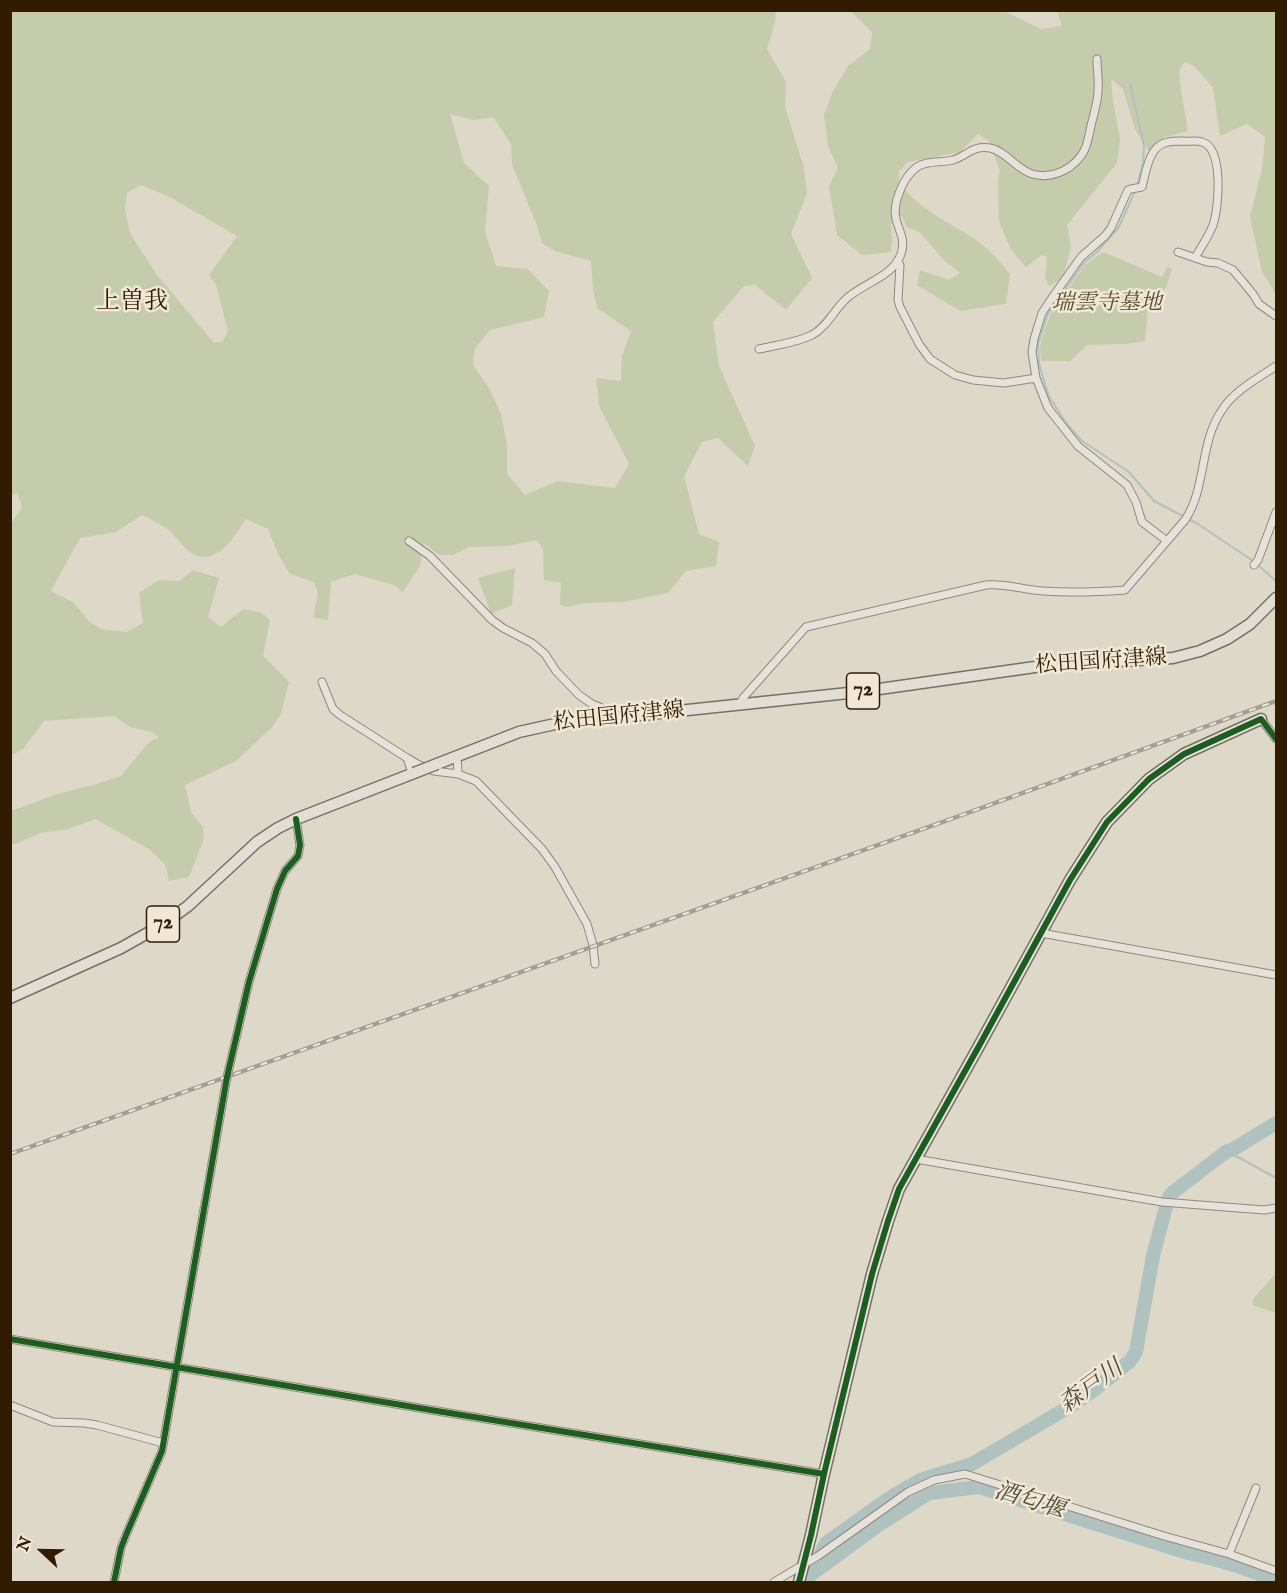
<!DOCTYPE html>
<html>
<head>
<meta charset="utf-8">
<style>
	body { margin:0 }
	#map { position:relative; width:1287px; height:1593px; overflow:hidden; background:#ded8c8; font-family:"IM FELL English",serif }
	canvas { display:block }
	.frame { position:absolute; inset:0; border:12px solid #311c01; pointer-events:none }
	.north { position:absolute; left:12px; top:1521px; width:60px; height:60px; -webkit-text-stroke:4px #f0e8d5; paint-order:stroke; rotate:292deg; font-size:16px; font-weight:700; line-height:24px; text-align:center; color:#311c01 }
	.north::after { content:''; display:block; margin:auto; width:21px; height:27px; background:#311c01; clip-path:polygon(50% 0,100% 100%,50% 72%,0 100%) }
</style>
</head>
<body>
<div id="map">
<canvas width="1287" height="1593"></canvas>
<div class="frame"></div>
<div class="north">N</div>
</div>
<script>
const c = document.querySelector('canvas').getContext('2d');
c.lineJoin = 'round';
function fillPath(path, color) { c.fillStyle = color; c.fill(path, 'evenodd'); }
function stroke(path, color, width, dash) { c.strokeStyle = color; c.lineWidth = width; c.lineCap = dash ? 'butt' : 'round'; c.setLineDash(dash || []); c.stroke(path); }
function drawText(font, color, halo, rows, align = 'center') {
  c.font = font + ' "IM FELL English","Noto Serif JP",serif'; c.lineWidth = 5; c.setLineDash([]); c.textBaseline = 'middle'; c.strokeStyle = halo; c.fillStyle = color; for (const [text, x, y, turn = 0] of rows) {
    c.save(); c.translate(x, y); c.rotate((+turn || 0) * Math.PI / 180); c.textAlign = isNaN(turn) ? turn : align; if (halo) c.strokeText(text, 0, 0); c.fillText(text, 0, 0); c.restore();
  }
}
fillPath(new Path2D(`
	M 11,11 L 776,11 L 775,22 L 767,49 L 786,82 L 785,107 L 804,168 L 807,193 L 791,234 L 812,278 L 786,310 L 755,285 L 744,286 L 713,322 L 719,366 L 755,446 L 748,466 L 718,438 L 702,442 L 684,476 L 699,534 L 719,542 L 716,566 L 686,571 L 668,593 L 622,602 L 586,603 L 566,607 L 560,605 L 561,583 L 544,580 L 543,548 L 536,540 L 508,546 L 469,547 L 453,555 L 439,555 L 424,543 L 420,566 L 403,592 L 394,585 L 354,574 L 331,582 L 328,620 L 313,618 L 318,593 L 314,582 L 290,574 L 279,556 L 268,529 L 246,519 C 232,540 213,572 186,549 C 179,542 174,534 166,528 C 159,523 150,519 142,515 L 116,532 L 80,538 L 51,591 L 73,602 L 89,621 L 101,629 L 127,632 L 143,623 L 139,593 L 159,580 L 180,581 L 193,570 L 219,578 L 208,617 L 221,627 L 243,609 L 262,613 L 270,620 L 263,656 L 289,682 L 281,714 L 272,727 L 236,761 L 185,785 L 191,812 L 203,827 L 204,838 L 189,877 L 169,881 L 165,864 L 149,849 L 95,819 L 69,829 L 40,833 L 16,844 L 11,844 L 10,808 L 14,810 L 57,794 L 93,785 L 121,776 L 148,743 L 159,737 L 152,732 L 130,727 L 114,716 L 44,721 L 24,748 L 11,756 L 10,525 L 22,507 L 17,493 L 10,496 ZM 450,114 L 473,120 L 493,117 L 511,144 L 512,164 L 537,226 L 542,243 L 555,251 L 591,261 L 593,289 L 597,308 L 631,331 L 622,356 L 621,381 L 596,378 L 599,406 L 629,464 L 615,488 L 558,481 L 525,495 L 507,474 L 507,445 L 501,414 L 489,388 L 473,365 L 475,348 L 490,330 L 544,317 L 549,291 L 528,269 L 496,266 L 485,231 L 489,186 L 464,163 ZM 141,185 L 168,196 L 237,236 L 209,275 L 216,285 L 228,331 L 223,341 L 214,343 L 157,275 L 130,233 L 125,209 L 127,193 Z
	M 850,11 L 1004,11 L 1041,29 L 1062,26 L 1057,11 L 1276,11 L 1276,294 L 1262,272 L 1250,217 L 1262,169 L 1265,137 L 1247,124 L 1220,136 L 1213,88 L 1194,66 L 1185,62 L 1179,70 L 1181,90 L 1188,131 L 1165,137 L 1149,151 L 1135,129 L 1123,89 L 1111,79 L 1113,100 L 1120,139 L 1117,163 L 1067,225 L 1071,247 L 1063,278 L 1050,286 L 1045,278 L 1047,257 L 1042,255 L 1026,267 L 1011,250 L 999,222 L 998,180 L 1000,170 L 988,140 L 978,134 L 960,152 L 908,162 L 899,171 C 899,176 898,180 901,184 C 917,210 961,227 984,246 C 994,254 1002,265 1010,274 L 1006,304 L 960,311 L 917,285 L 920,270 L 949,280 L 960,273 L 945,261 L 919,232 L 907,227 L 902,216 L 891,224 L 892,241 L 891,252 L 862,255 L 837,235 L 829,186 L 838,168 L 828,146 L 824,115 L 833,91 L 848,66 L 870,49 L 872,32 Z
	M 1103,252 L 1162,277 L 1167,267 L 1172,268 L 1166,288 L 1148,306 L 1145,341 L 1126,344 L 1087,345 L 1070,361 L 1041,361 L 1040,345 L 1050,315 L 1085,265 Z
	M 515,568 L 512,605 L 491,614 L 478,578 Z
	M 1276,1273 L 1276,1313 L 1252,1305 L 1254,1298 Z`), '#c5ccac');
stroke(new Path2D(`
	M 1130,83 L 1144,146 L 1143,163 L 1137,186
	M 1135,191 L 1119,227 L 1097,252 L 1084,263 L 1048,314 L 1038,344 L 1039,363 L 1043,378 L 1049,396 L 1066,423 L 1082,441 L 1129,472 L 1154,501 L 1198,524 L 1253,561
	M 1258,565 L 1276,581
	M 1227,1151 L 1276,1178`), '#b0c2c0', 2);
stroke(new Path2D(`
	M 813,1573 L 877,1526 L 929,1493 L 979,1487 L 1188,1553 C 1211,1558 1232,1564 1254,1572 C 1262,1575 1268,1580 1276,1582
	M 810,1576 L 826,1543 L 891,1497 L 920,1480 L 972,1464 L 1074,1404 L 1094,1390 L 1130,1361 L 1136,1352 L 1153,1256 L 1168,1199 L 1172,1193 L 1227,1151 L 1232,1150 L 1276,1123`), '#b0c2c0', 14);
const street = new Path2D(`
	M 1178,252 L 1207,262 L 1218,263 L 1233,270 L 1253,294 L 1259,304 L 1276,316
	M 897,261 L 900,265 L 898,300 L 900,307 L 919,344 L 930,359 L 955,375 L 973,380 L 1004,383 L 1036,378
	M 759,349 C 776,345 796,343 812,335 C 827,327 834,310 846,299 C 863,283 893,277 901,254 C 906,239 899,232 896,219 C 892,203 904,176 917,167 C 927,160 942,163 953,160 C 967,156 972,145 990,148 C 1006,151 1016,169 1032,174 C 1053,180 1076,168 1085,149 C 1089,139 1090,128 1093,118 C 1095,109 1098,100 1098,91 C 1099,81 1097,70 1097,59
	M 409,541 L 430,556 L 492,620 L 503,628 L 532,643 L 545,654 L 556,671 L 579,695 L 592,704 L 609,711 L 613,718
	M 1167,541 L 1142,522 L 1136,502 L 1127,485 L 1078,446 L 1048,408 L 1036,378 L 1032,352 L 1034,339 L 1042,313 L 1054,295 L 1081,257 L 1105,236 L 1111,228 L 1128,190 L 1131,189 L 1142,187 C 1145,176 1147,160 1154,151 C 1161,141 1172,141 1183,141 C 1189,142 1196,140 1202,142 C 1224,148 1219,208 1213,225 C 1209,236 1201,247 1195,258
	M 1254,565 L 1258,560 L 1276,512
	M 322,682 L 333,709 L 340,715 L 407,758 L 412,773
	M 739,705 L 743,698 L 806,627 L 986,585 C 1005,583 1024,590 1043,591 C 1070,593 1098,592 1125,590 L 1185,520 C 1207,487 1199,443 1222,410 C 1235,390 1257,379 1276,366
	M 1261,719 L 1276,739
	M 457,755 L 458,774
	M 407,758 L 419,765 L 434,771 L 458,774 L 476,781 L 542,849 L 555,867 L 587,924 L 593,945 L 595,964
	M 1041,933 L 1276,975
	M 916,1159 L 1162,1202 L 1264,1210 L 1276,1208
	M 10,1339 L 437,1411 L 824,1474
	M 10,1405 L 53,1422 L 84,1423 L 97,1425 L 163,1443
	M 1229,1554 L 1256,1488
	M 114,1582 L 121,1548 L 126,1535 L 162,1451 L 227,1077 L 249,982 L 277,889 L 285,871 L 298,856 L 300,845 L 296,819
	M 774,1582 L 818,1556 L 908,1492 L 934,1480 L 965,1474 L 1164,1536 L 1229,1554 L 1276,1571`);
const secondary = new Path2D(`
	M 799,1582 L 811,1535 L 824,1474 L 872,1274 L 888,1221 L 899,1189 L 979,1046 L 1070,880 L 1107,822 L 1149,779 L 1184,754 L 1261,719`);
const primary = new Path2D(`
	M 437,764 L 519,732 L 555,724 L 858,692 L 1049,665 L 1173,658 L 1200,651 L 1227,639 L 1250,624 L 1276,598
	M 10,998 L 121,948 L 162,925 L 188,906 L 257,842 L 278,828 L 296,819 L 414,773`);
stroke(street, '#90897d', 9);
stroke(secondary, '#767063', 13);
stroke(primary, '#767063', 13);
stroke(street, '#e6e2db', 7);
stroke(secondary, '#e6e2db', 10);
stroke(primary, '#e1ded5', 10);
const rail = new Path2D(`
	M 10,1154 L 951,819 L 1276,701`);
stroke(rail, '#a29d95', 4.5);
stroke(rail, '#f0e8d5', 2, [7]);
const primaryBridge = new Path2D(`
	M 414,773 L 437,764`);
stroke(primaryBridge, '#767063', 13, []);
stroke(primaryBridge, '#e1ded5', 10);
stroke(new Path2D(`
	M 10,1339 L 437,1411 L 824,1474
	M 114,1582 L 121,1548 L 126,1535 L 162,1451 L 227,1077 L 249,982 L 277,889 L 285,871 L 298,856 L 300,845 L 296,819
	M 799,1582 L 811,1535 L 824,1474 L 872,1274 L 888,1221 L 899,1189 L 979,1046 L 1070,880 L 1107,822 L 1149,779 L 1184,754 L 1261,719 L 1276,739`), '#1b5e20', 6);
for (const [x, y, w] of [
	[863,691,33],
	[163,924,33]
]) { const box = new Path2D(); box.roundRect(x - w / 2, y - 18, w, 36, 4.5); c.fillStyle = '#f0e8d5'; c.fill(box); stroke(box, '#311c01', 1.5); }
drawText('bold 21px', '#311c01', null, [
	["72",863,691],
	["72",163,924]
]);
drawText('italic 22px', '#574e2e', '#f0e8d5', [
	["瑞雲寺墓地",1107,304]
]);
drawText('22px', '#311c01', '#f0e8d5', [
	["松田国府津線",1101,663,-4],
	["松田国府津線",619,718,-6]
]);
drawText('24px', '#311c01', '#f0e8d5', [
	["上曽我",132,303]
]);
drawText('italic 24px', '#514b39', '#f0e8d5', [
	["森戸川",1092,1388,-36],
	["酒匂堰",1029,1502,17]
]);
</script>
</body>
</html>
